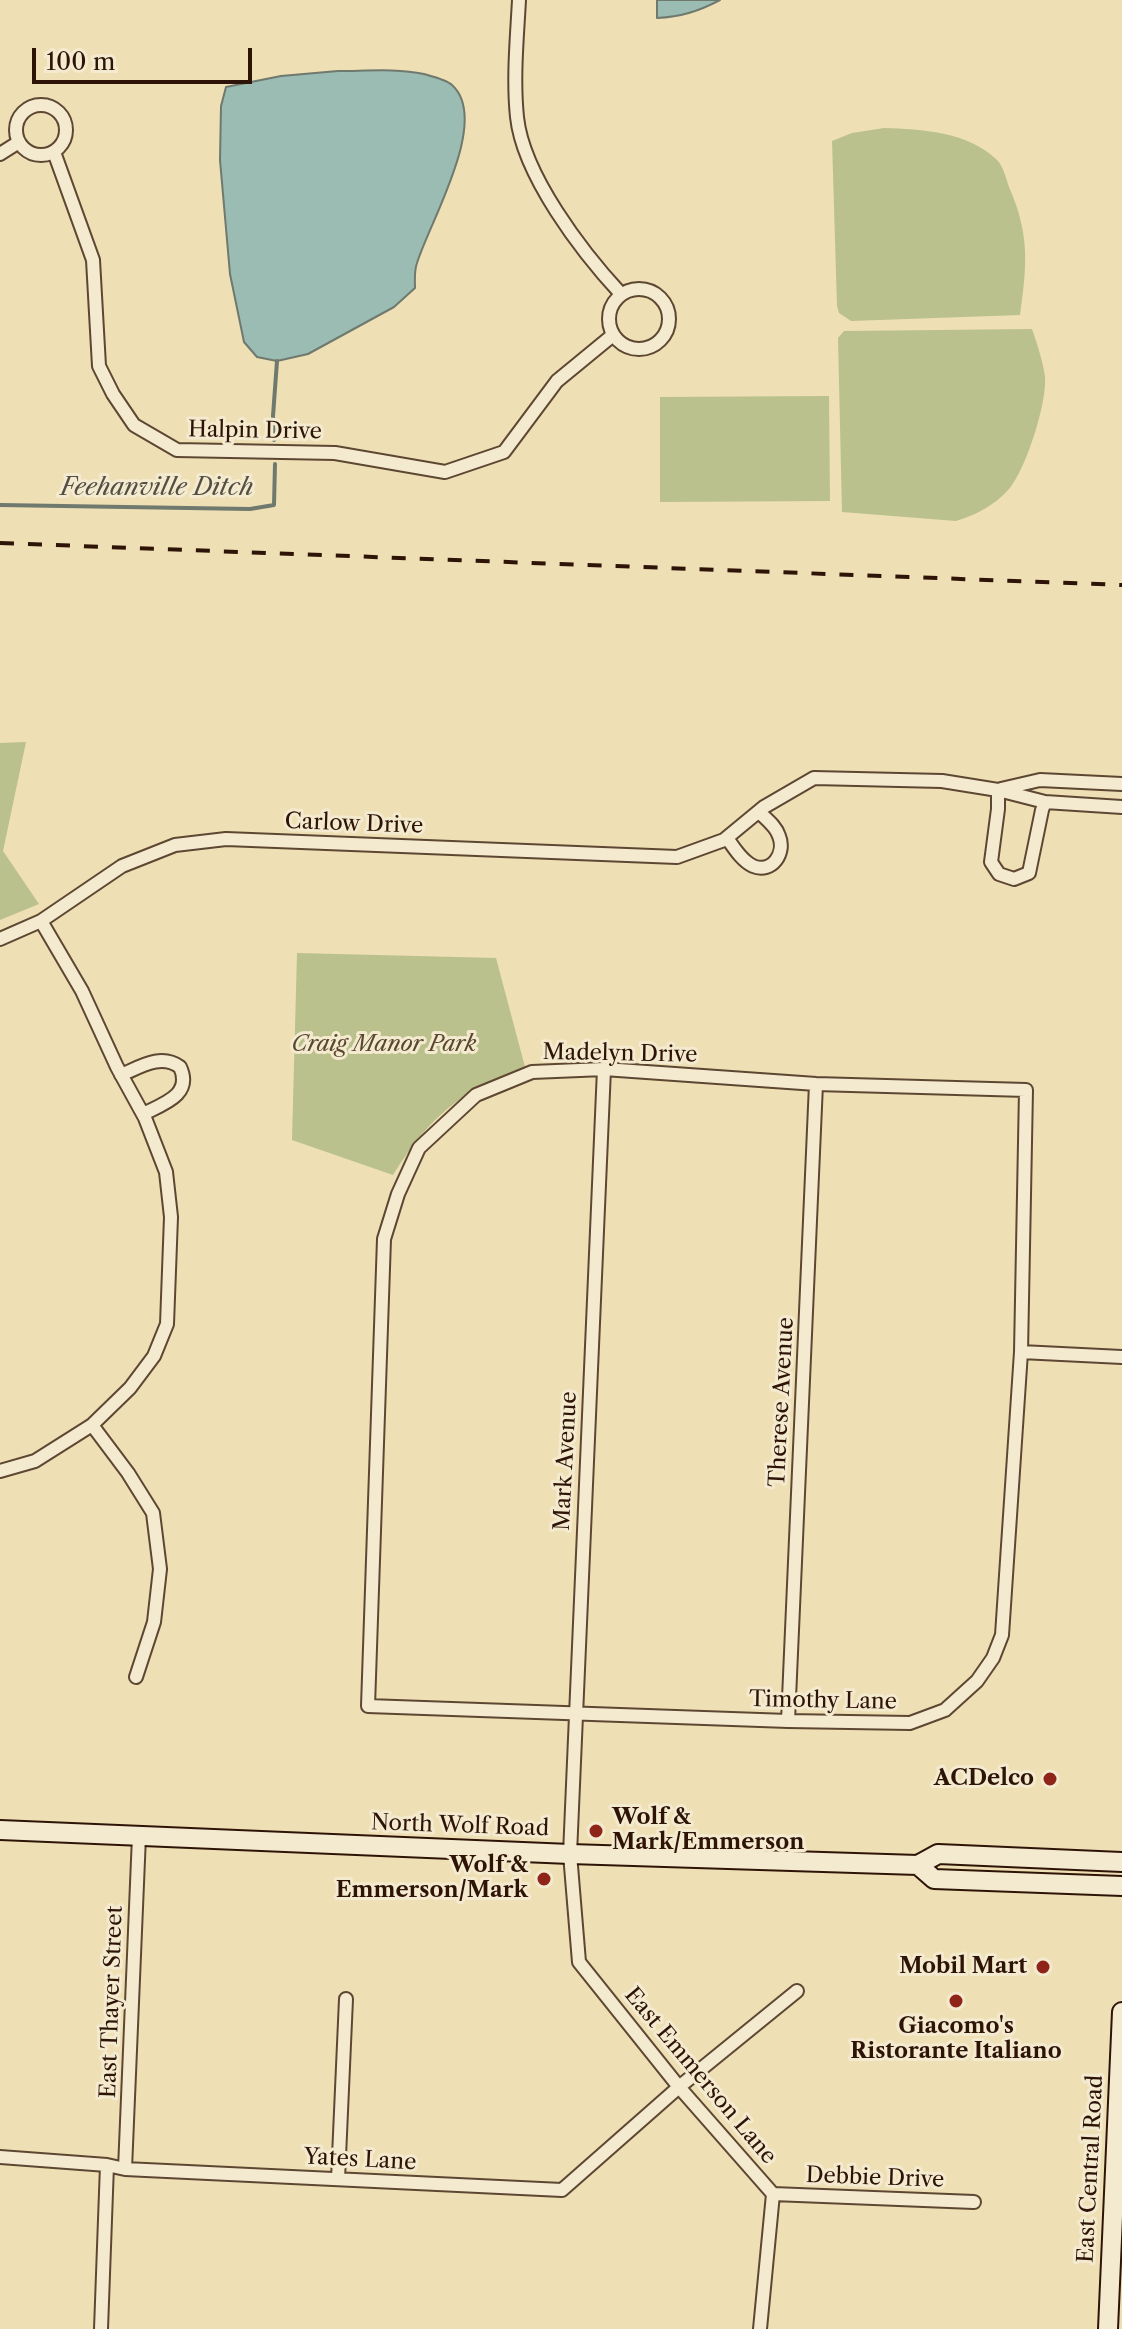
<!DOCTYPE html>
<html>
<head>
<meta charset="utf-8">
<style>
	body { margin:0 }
	#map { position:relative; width:1122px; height:2329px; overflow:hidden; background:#eedfb5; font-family:"Libre Caslon Text",serif }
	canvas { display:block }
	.scale { position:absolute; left:32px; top:48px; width:220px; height:36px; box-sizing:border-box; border:4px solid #2e1407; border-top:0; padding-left:10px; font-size:24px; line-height:28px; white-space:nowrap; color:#2e1407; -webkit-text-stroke:6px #f4eacf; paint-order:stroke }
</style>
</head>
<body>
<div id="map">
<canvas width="1122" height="2329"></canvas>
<div class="scale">100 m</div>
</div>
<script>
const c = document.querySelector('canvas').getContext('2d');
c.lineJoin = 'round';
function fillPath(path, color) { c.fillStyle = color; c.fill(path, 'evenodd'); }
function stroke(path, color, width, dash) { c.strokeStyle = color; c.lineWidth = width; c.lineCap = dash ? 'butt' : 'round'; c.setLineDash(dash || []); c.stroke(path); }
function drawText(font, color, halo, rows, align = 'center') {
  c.font = font + ' "Libre Caslon Text",serif'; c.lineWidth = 6; c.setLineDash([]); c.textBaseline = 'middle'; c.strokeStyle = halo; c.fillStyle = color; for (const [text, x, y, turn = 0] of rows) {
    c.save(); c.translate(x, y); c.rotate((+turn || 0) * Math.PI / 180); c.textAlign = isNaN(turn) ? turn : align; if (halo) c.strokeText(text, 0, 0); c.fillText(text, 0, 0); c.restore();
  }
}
fillPath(new Path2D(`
	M 884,128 C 921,129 968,132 996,159 C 1003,165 1006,178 1009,187 C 1030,235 1027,265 1020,315 L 851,321 L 839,313 L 837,306 L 832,141 L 852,133 Z
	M 1032,329 C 1037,344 1043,361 1045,377 C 1047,403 1026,469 1009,489 C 995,505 976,515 956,521 L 842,512 L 838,338 L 844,331 Z
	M 829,396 L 830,501 L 660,502 L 660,397 Z
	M 26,742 L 3,851 L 39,904 L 0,920 L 0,743 Z
	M 297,953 L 496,958 L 525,1067 C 459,1092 430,1116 393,1175 L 292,1140 Z`), '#bac18c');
const water = new Path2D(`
	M 657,0 L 720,0 C 699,11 681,17 657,18 Z
	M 338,71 C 366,71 396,68 424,74 C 431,76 447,80 452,85 C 491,120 429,223 417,263 C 414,271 415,280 415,288 L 394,307 L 308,354 L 277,361 L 257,357 L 244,342 L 230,274 L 220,160 L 221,106 L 226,87 L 281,76 Z`);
fillPath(water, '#9abcb2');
stroke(water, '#6f796e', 2);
stroke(new Path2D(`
	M 274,440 L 273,416 L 277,361
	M 0,505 L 250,509 L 274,505 L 275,464`), '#6f796e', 4);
const minor = new Path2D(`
	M 519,0 C 517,38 513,78 517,117 C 523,175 582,252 621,294
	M16 130a25 25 0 1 1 50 0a25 25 0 1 1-50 0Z
	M 54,152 L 93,260 L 99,366 L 113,394 L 134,425 L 177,450 L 335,453 L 445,472 L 504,452 L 557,381 L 613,335
	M 0,154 L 19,142
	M609 319a30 30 0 1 1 60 0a30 30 0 1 1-60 0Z
	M 1001,789 L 1040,780 L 1122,784
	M 998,790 L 998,809 L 991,862 L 999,874 L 1014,879 L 1029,873 L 1042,810 L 1045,802
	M 727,838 C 734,848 742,861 753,866 C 772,874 786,853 779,836 C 776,826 766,819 759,812
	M 0,939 L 41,921 L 122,866 L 175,845 L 226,839 L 677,857 L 724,840 L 764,807 L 814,778 L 942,781 L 998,790 L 1045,802 L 1122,807
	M 604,1069 L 816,1084 L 1026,1090 L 1021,1352 L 1002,1635 L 993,1658 L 977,1681 L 945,1710 L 910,1723 L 788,1721 L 368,1706 L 384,1239 L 398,1194 L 419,1148 L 476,1095 L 532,1072 Z
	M 604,1069 L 570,1854 L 579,1962 L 679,2087 L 773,2194 L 760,2329
	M 121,1075 C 140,1067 161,1053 180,1067 C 193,1095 163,1104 143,1114
	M 1021,1352 L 1122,1357
	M 92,1425 L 128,1473 L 153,1513 L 160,1569 L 154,1622 L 136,1677
	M 0,1471 L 35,1461 L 92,1425 L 130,1388 L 154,1356 L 167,1324 L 171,1217 L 166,1172 L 145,1118 L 117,1067 L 82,991 L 41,921
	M 788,1721 L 816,1084
	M 0,2157 L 107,2165 L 125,2169 L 562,2190 L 679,2087 L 797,1991
	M 125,2169 L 139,1836
	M 338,2179 L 346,1999
	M 773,2194 L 974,2202
	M 101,2329 L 107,2165`);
const secondary = new Path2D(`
	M 0,1830 L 570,1854 L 918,1865 L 938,1854 L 1122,1862
	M 918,1865 L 934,1879 L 1122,1886
	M 1108,2329 L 1122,2012`);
stroke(minor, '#5e4732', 16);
stroke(secondary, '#2e1407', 22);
stroke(minor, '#f4eacf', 12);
stroke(secondary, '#f4eacf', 18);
stroke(new Path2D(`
	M 0,543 L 1122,585`), '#2e1407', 4, [14, 14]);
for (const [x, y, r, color] of [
	[1050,1779,8,"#8f2418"],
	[596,1831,8,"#8f2418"],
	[544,1879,8,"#8f2418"],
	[1043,1967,8,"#8f2418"],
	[956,2001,8,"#8f2418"]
]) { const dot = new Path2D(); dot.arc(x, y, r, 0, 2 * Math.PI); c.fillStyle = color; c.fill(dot); stroke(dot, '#f4eacf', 3); }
drawText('22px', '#2e1407', '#f4eacf', [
	["Halpin Drive",255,431,1],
	["Carlow Drive",354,824,2],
	["Madelyn Drive",620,1054,1],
	["Therese Avenue",782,1402,-87],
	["Mark Avenue",566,1461,-87],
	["Timothy Lane",823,1701,1],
	["North Wolf Road",460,1826,2],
	["East Thayer Street",112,2002,-88],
	["East Emmerson Lane",700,2076,50],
	["Yates Lane",360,2160,3],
	["East Central Road",1091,2169,-87],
	["Debbie Drive",875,2178,2]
]);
drawText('italic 22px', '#58482f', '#f4eacf', [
	["Craig Manor Park",384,1045]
]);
drawText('bold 22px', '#2e1407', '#f4eacf', [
	["ACDelco",1034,1779],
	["Wolf &",612,1818,"left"],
	["Mark/Emmerson",612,1843,"left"],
	["Wolf &",528,1866],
	["Emmerson/Mark",528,1891],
	["Mobil Mart",1027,1967],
	["Giacomo's",956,2027,"center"],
	["Ristorante Italiano",956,2052,"center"]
], 'right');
drawText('italic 24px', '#544f43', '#f4eacf', [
	["Feehanville Ditch",157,488]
]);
</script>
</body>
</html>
